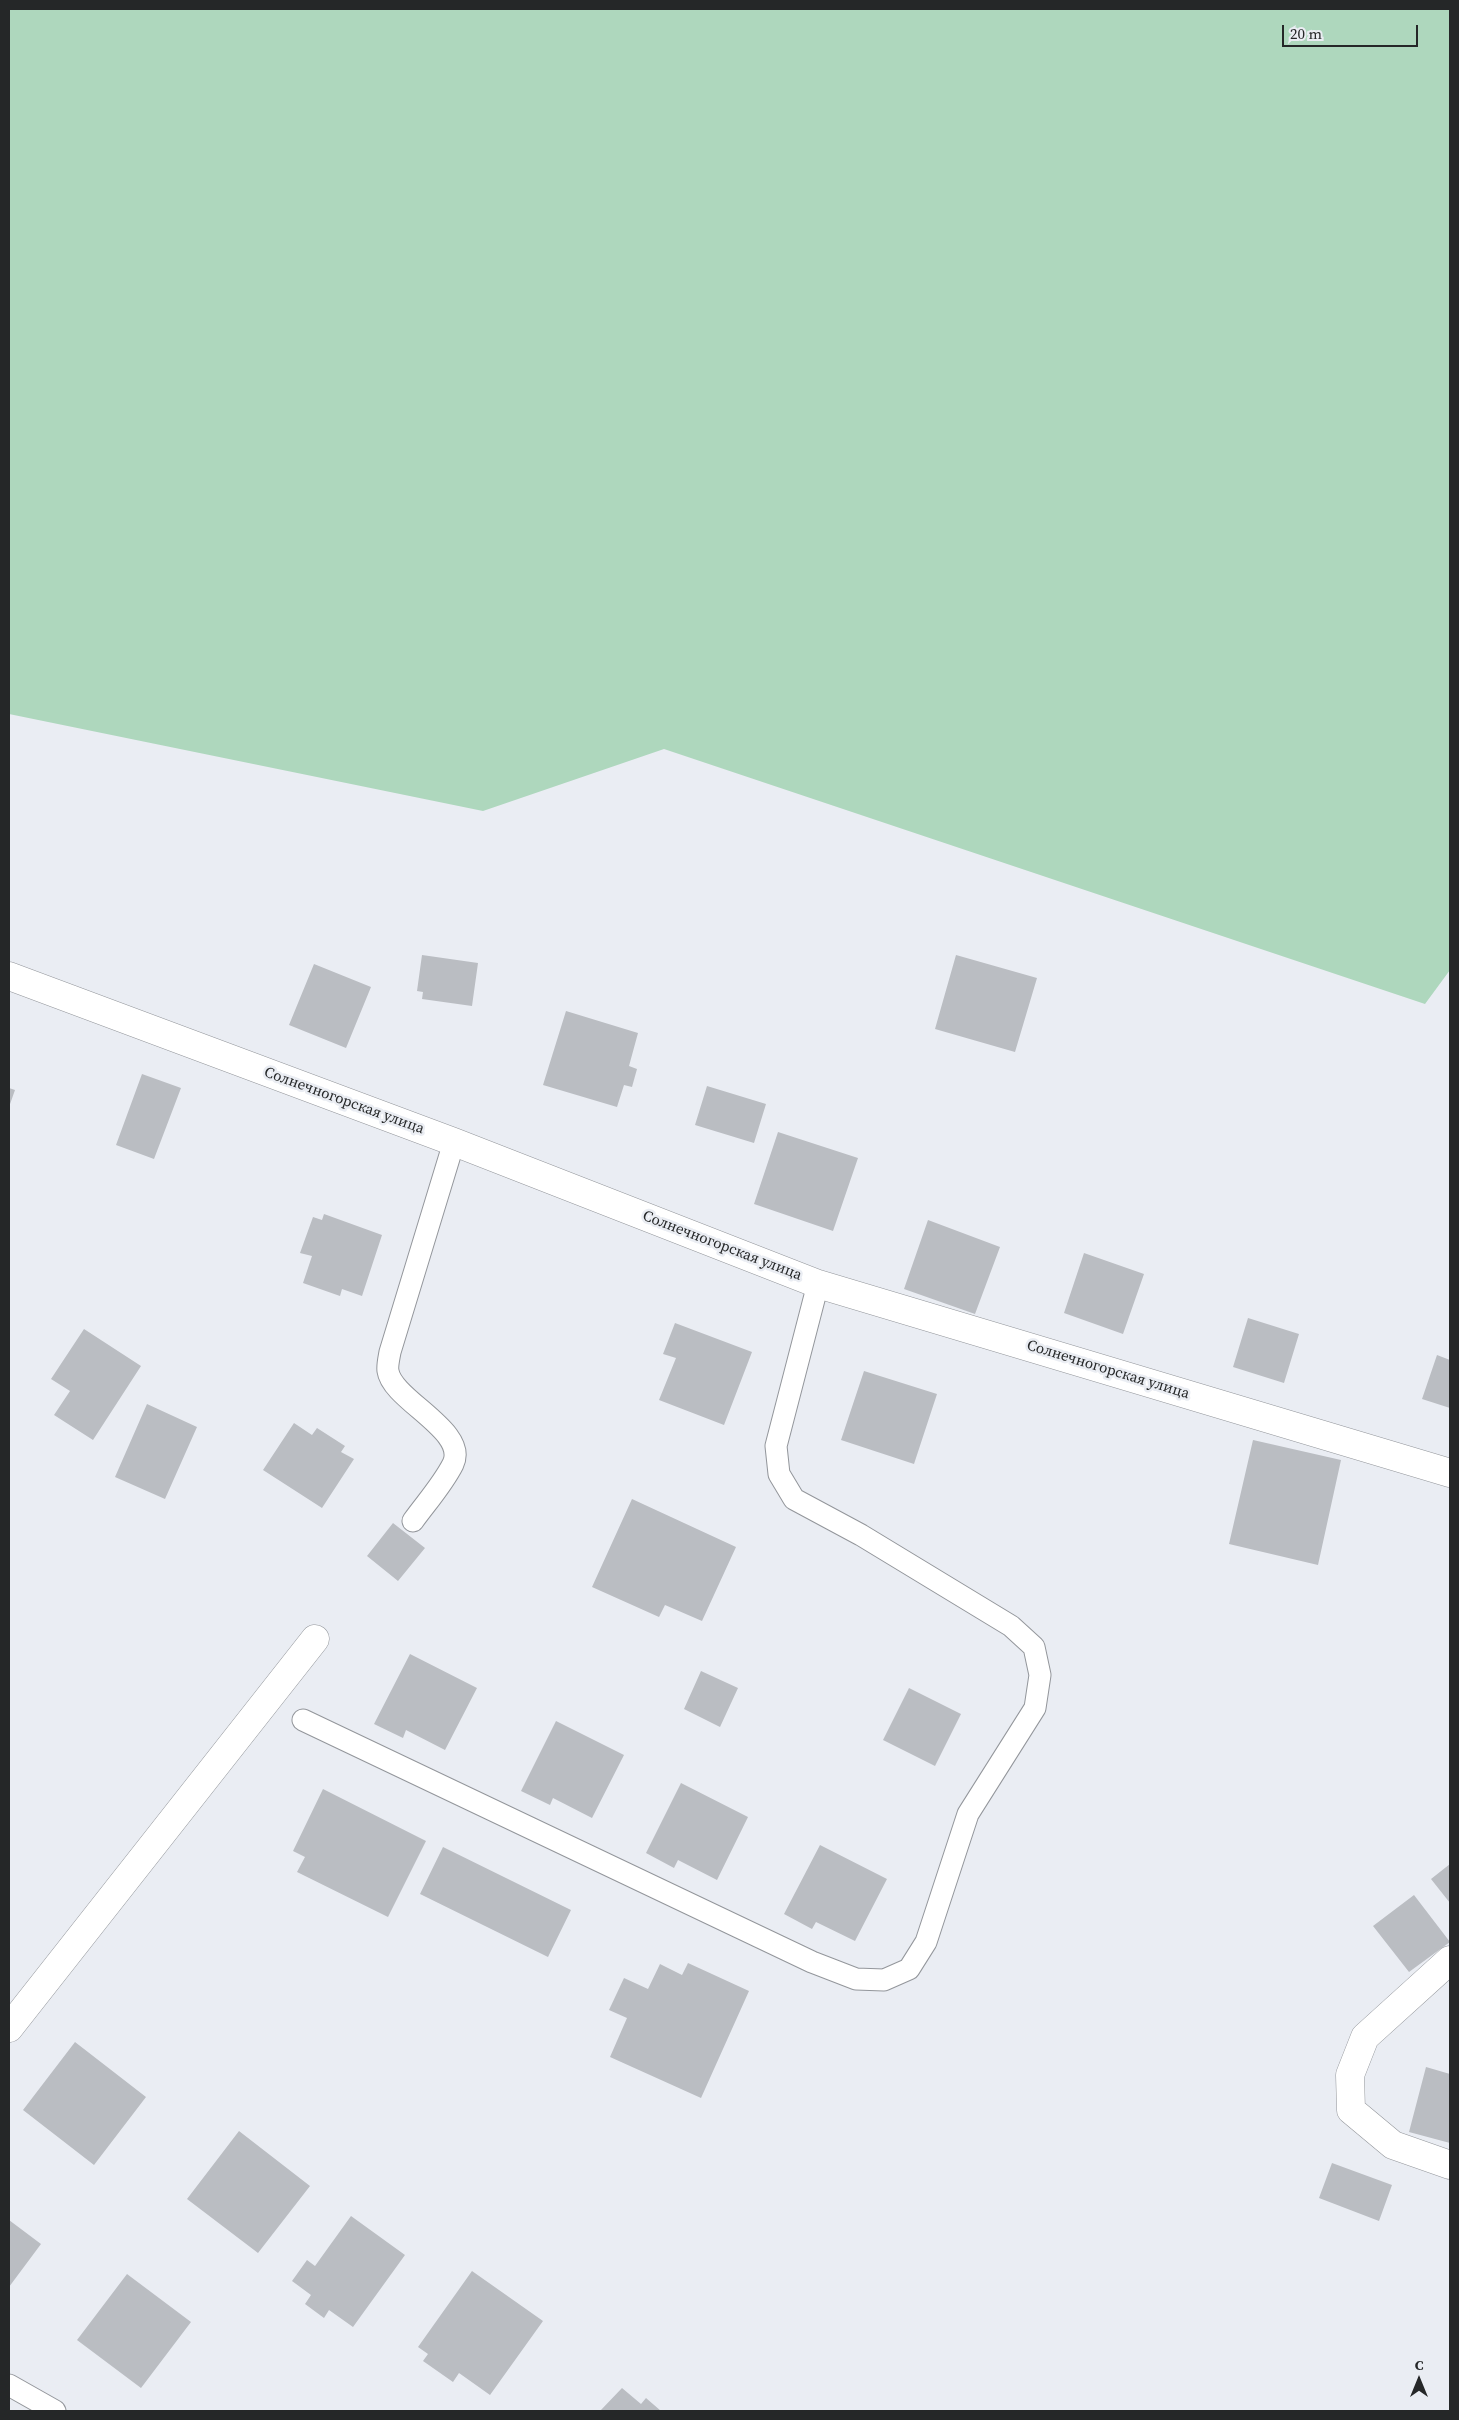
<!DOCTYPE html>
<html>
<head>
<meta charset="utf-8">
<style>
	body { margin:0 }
	#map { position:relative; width:1459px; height:2420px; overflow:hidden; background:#eaedf3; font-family:"Source Serif 4",serif }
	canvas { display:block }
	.frame { position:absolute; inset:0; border:10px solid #252728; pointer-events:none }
	.north { position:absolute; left:1394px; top:2355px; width:50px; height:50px; -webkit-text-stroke:4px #eaedf3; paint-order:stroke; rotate:0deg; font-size:14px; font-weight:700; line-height:20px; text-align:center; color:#252728 }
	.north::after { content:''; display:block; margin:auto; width:18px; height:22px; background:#252728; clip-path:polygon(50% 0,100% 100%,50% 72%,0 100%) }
	.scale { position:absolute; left:1282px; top:25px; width:136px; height:22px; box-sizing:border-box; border:2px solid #252728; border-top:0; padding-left:6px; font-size:15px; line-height:18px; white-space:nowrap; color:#252728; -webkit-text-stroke:4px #eaedf3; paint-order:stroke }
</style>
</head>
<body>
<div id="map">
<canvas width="1459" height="2420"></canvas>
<div class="frame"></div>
<div class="north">С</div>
<div class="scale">20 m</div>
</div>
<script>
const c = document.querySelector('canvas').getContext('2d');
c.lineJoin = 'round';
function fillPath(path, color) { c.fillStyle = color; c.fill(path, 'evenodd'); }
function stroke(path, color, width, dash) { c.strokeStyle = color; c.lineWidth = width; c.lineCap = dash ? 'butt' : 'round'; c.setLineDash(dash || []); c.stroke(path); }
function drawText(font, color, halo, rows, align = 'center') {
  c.font = font + ' "Source Serif 4",serif'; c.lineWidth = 5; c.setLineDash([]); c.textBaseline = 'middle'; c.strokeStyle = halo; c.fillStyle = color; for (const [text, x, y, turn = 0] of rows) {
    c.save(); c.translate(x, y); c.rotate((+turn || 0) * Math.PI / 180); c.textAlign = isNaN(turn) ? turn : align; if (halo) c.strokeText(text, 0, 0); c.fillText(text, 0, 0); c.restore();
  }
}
fillPath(new Path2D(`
	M 9,9 L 1450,9 L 1450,970 L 1425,1004 L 664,749 L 483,811 L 9,714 Z`), '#aed7bd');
fillPath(new Path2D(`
	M 422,955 L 478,963 L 472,1006 L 422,999 L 423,992 L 417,991 Z
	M 956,955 L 1037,978 L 1015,1052 L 935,1029 Z
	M 314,964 L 371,987 L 346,1048 L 289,1025 Z
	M 566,1011 L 638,1033 L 629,1066 L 637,1069 L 632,1087 L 624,1085 L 617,1107 L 543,1085 Z
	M 142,1074 L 181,1088 L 154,1159 L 116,1145 Z
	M 707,1086 L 766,1104 L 754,1143 L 695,1125 Z
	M 9,1088 L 15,1090 L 9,1107 Z
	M 778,1132 L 858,1158 L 833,1231 L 754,1204 Z
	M 324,1214 L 382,1235 L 362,1296 L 342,1289 L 340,1296 L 303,1283 L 312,1256 L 300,1253 L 313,1217 L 322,1220 Z
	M 928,1220 L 1000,1247 L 975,1314 L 904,1289 Z
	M 1084,1253 L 1144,1274 L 1123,1334 L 1064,1313 Z
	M 1248,1318 L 1299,1334 L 1284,1383 L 1233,1367 Z
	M 675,1323 L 752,1352 L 724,1425 L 659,1400 L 676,1358 L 663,1354 Z
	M 84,1329 L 141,1366 L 93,1440 L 54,1415 L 70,1391 L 51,1379 Z
	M 1437,1355 L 1450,1360 L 1450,1408 L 1422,1399 Z
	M 864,1371 L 937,1394 L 914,1464 L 841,1440 Z
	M 147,1404 L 197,1427 L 165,1499 L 115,1477 Z
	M 294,1423 L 312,1435 L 317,1428 L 345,1446 L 341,1452 L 354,1459 L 322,1508 L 263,1470 Z
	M 1253,1440 L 1341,1460 L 1318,1565 L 1229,1544 Z
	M 632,1499 L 736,1547 L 702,1621 L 665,1605 L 659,1617 L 592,1587 Z
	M 393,1523 L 425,1548 L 398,1581 L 367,1556 Z
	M 410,1654 L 477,1688 L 445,1750 L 406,1730 L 403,1738 L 374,1724 Z
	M 701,1671 L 738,1688 L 720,1727 L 684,1709 Z
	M 909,1688 L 961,1714 L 935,1766 L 883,1740 Z
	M 556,1721 L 624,1755 L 592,1818 L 553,1798 L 550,1805 L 521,1791 Z
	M 681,1783 L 748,1817 L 717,1880 L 678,1860 L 674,1868 L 646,1853 Z
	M 323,1789 L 426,1841 L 388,1917 L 297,1872 L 305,1857 L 293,1851 Z
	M 820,1845 L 887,1879 L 855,1941 L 816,1922 L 812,1929 L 784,1914 Z
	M 443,1847 L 571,1910 L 548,1957 L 420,1894 Z
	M 1450,1864 L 1450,1903 L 1431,1879 Z
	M 1414,1895 L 1450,1942 L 1409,1972 L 1373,1926 Z
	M 688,1963 L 749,1991 L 701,2098 L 610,2057 L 627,2018 L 609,2010 L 624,1978 L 648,1989 L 660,1964 L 682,1975 Z
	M 75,2042 L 146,2097 L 94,2165 L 23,2110 Z
	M 1426,2067 L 1450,2074 L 1450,2143 L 1409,2132 Z
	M 239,2131 L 310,2186 L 258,2253 L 187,2199 Z
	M 1332,2163 L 1392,2185 L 1379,2221 L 1319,2198 Z
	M 351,2216 L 405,2255 L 353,2327 L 329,2310 L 324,2318 L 305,2304 L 311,2295 L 292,2281 L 307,2260 L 315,2266 Z
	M 9,2220 L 41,2244 L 9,2287 Z
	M 472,2271 L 543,2321 L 490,2395 L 459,2373 L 453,2382 L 423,2361 L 428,2354 L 418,2347 Z
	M 127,2274 L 191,2322 L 141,2388 L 77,2340 Z
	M 622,2388 L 641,2404 L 646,2398 L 661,2411 L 600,2411 Z`), '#babdc2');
const lane = new Path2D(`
	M 413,1521 C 426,1503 443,1484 453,1464 C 469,1431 392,1400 388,1371 C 387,1366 389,1358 390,1352 L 454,1142
	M 303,1720 L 812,1962 L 856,1979 L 884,1980 L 909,1969 L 926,1942 L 968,1814 L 1035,1708 L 1040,1675 L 1034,1647 L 1011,1626 L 861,1535 L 794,1499 L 779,1474 L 776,1446 L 818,1284
	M 9,2385 L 55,2411`);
const street = new Path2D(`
	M 9,976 L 454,1142 L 818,1284 L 1450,1473
	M 1450,1960 L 1365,2037 L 1350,2075 L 1351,2110 L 1393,2145 L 1450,2165
	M 9,2028 L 315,1639`);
stroke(lane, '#93969b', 23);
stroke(street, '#93969b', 29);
stroke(lane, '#fff', 21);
stroke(street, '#fff', 28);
drawText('15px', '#252728', '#eaedf3', [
	["Солнечногорская улица",344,1101,20],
	["Солнечногорская улица",722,1246,21],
	["Солнечногорская улица",1108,1370,17]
]);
</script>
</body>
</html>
